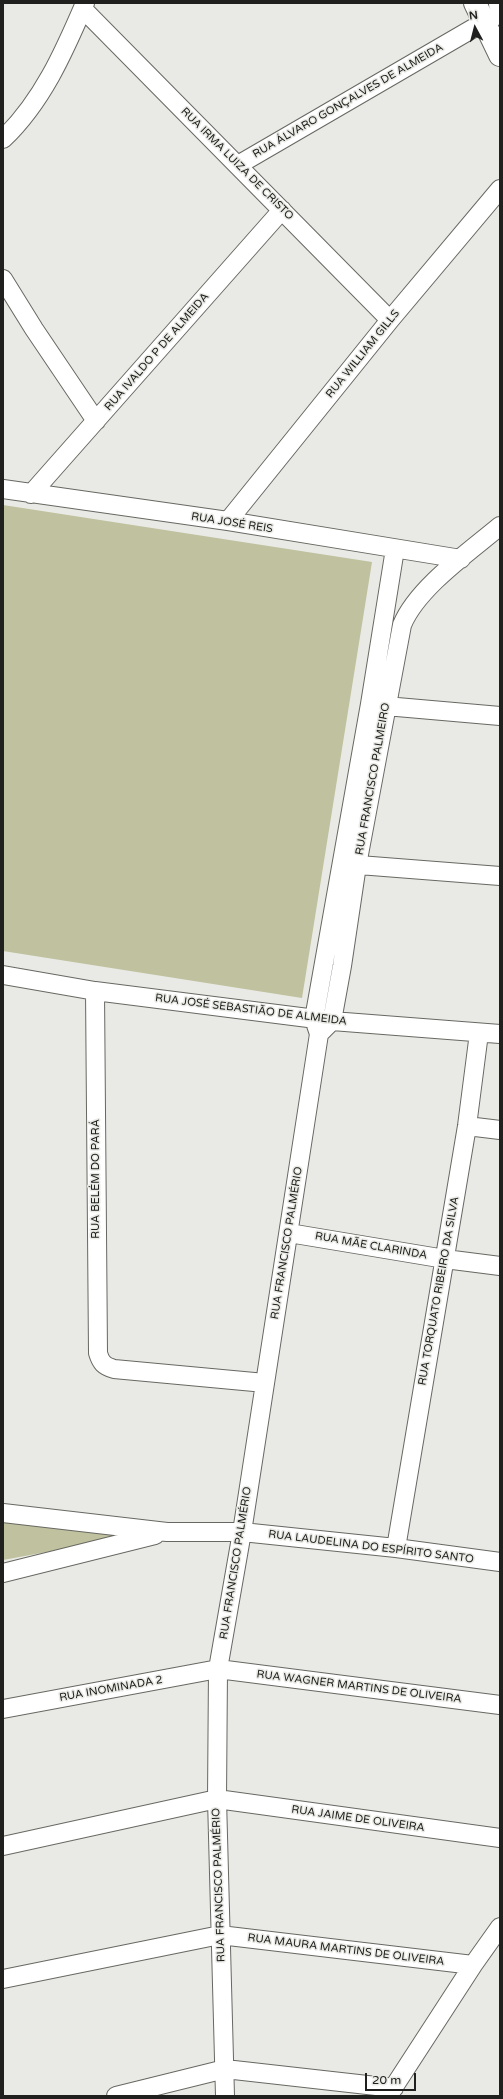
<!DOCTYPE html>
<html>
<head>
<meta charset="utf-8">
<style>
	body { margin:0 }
	#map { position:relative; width:503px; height:2099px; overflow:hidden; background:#e9eae5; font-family:"Varela Round",sans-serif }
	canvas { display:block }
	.frame { position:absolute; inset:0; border:4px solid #20201e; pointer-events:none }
	.north { position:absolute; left:455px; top:8px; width:40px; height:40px; -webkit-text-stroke:3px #e9eae5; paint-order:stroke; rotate:353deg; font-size:11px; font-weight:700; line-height:16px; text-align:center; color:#20201e }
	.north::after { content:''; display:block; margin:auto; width:14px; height:18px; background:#20201e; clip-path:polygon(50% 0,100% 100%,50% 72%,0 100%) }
	.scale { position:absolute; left:365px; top:2073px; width:51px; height:18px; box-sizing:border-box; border:2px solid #20201e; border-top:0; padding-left:5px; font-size:12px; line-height:14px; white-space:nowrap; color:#20201e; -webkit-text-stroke:3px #e9eae5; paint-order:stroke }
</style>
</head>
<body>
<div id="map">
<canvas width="503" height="2099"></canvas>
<div class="frame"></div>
<div class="north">N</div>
<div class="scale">20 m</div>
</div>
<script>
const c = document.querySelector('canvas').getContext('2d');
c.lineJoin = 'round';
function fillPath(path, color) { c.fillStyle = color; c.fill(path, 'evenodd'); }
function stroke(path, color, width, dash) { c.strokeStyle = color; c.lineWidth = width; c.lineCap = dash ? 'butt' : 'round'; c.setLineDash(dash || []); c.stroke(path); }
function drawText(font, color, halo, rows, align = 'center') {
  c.font = font + ' "Varela Round",sans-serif'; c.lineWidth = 3; c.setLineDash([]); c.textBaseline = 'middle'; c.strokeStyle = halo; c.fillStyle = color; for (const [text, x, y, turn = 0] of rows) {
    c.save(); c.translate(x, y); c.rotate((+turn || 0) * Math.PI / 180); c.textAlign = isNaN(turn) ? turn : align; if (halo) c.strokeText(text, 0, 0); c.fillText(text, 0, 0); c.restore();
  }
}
fillPath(new Path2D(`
	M 3,505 L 372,562 L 302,998 L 3,951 Z
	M 3,1521 L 134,1532 L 123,1538 L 3,1560 Z`), '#c0c19e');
const street = new Path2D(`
	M 83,9 L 390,320
	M 3,139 C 42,102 64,52 85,3
	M 238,165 L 484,22 L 500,14
	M 3,279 L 34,329 L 96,421
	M 3,489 L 228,521 L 461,559
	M 31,494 L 282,210
	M 228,521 L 390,320 L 500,189
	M 374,705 L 500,716
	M 346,864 L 500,876
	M 3,975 L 95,991 L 332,1021 L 500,1034
	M 95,991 L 98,1353 C 101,1363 104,1366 114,1369 L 265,1383
	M 319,1034 L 332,1021 L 342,966 L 357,865 L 402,625 C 417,588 469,552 500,526
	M 467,1126 L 500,1130
	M 289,1233 L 445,1259 L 500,1266
	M 3,1513 L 167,1532 L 242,1532 L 396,1548 L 500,1562
	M 396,1548 L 467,1126 L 479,1033
	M 3,1573 L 155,1535
	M 3,1709 L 218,1669 L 500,1705
	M 3,1846 L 217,1799 L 500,1838
	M 3,1979 L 220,1935 L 473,1965
	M 116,2096 L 225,2069 L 394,2088
	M 225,2096 L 217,1799 L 218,1669 L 242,1532 L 319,1034 L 314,1019 L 370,704 L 395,549
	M 388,2096 L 473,1965 L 500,1927`);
const secondary = new Path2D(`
	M 475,3 L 500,55
	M 500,3 L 500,4`);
stroke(street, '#686863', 20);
stroke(secondary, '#686863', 24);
stroke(street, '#fff', 18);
stroke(secondary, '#fff', 22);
drawText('11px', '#20201e', '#e9eae5', [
	["RUA ÁLVARO GONÇALVES DE ALMEIDA",348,101,-30],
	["RUA IRMA LUIZA DE CRISTO",237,164,45],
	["RUA IVALDO P DE ALMEIDA",157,352,-49],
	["RUA WILLIAM GILLS",363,354,-51],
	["RUA JOSÉ REIS",232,523,9],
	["RUA FRANCISCO PALMEIRO",373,779,-80],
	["RUA JOSÉ SEBASTIÃO DE ALMEIDA",251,1010,7],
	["RUA BELÉM DO PARÁ",96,1179,-90],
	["RUA FRANCISCO PALMÉRIO",287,1243,-81],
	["RUA MÃE CLARINDA",371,1246,10],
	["RUA TORQUATO RIBEIRO DA SILVA",439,1291,-80],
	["RUA LAUDELINA DO ESPÍRITO SANTO",371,1547,7],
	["RUA FRANCISCO PALMÉRIO",236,1563,-81],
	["RUA WAGNER MARTINS DE OLIVEIRA",359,1687,7],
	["RUA INOMINADA 2",111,1689,-10],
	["RUA JAIME DE OLIVEIRA",358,1819,8],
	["RUA FRANCISCO PALMÉRIO",219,1885,-92],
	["RUA MAURA MARTINS DE OLIVEIRA",346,1950,7]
]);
</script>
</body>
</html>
